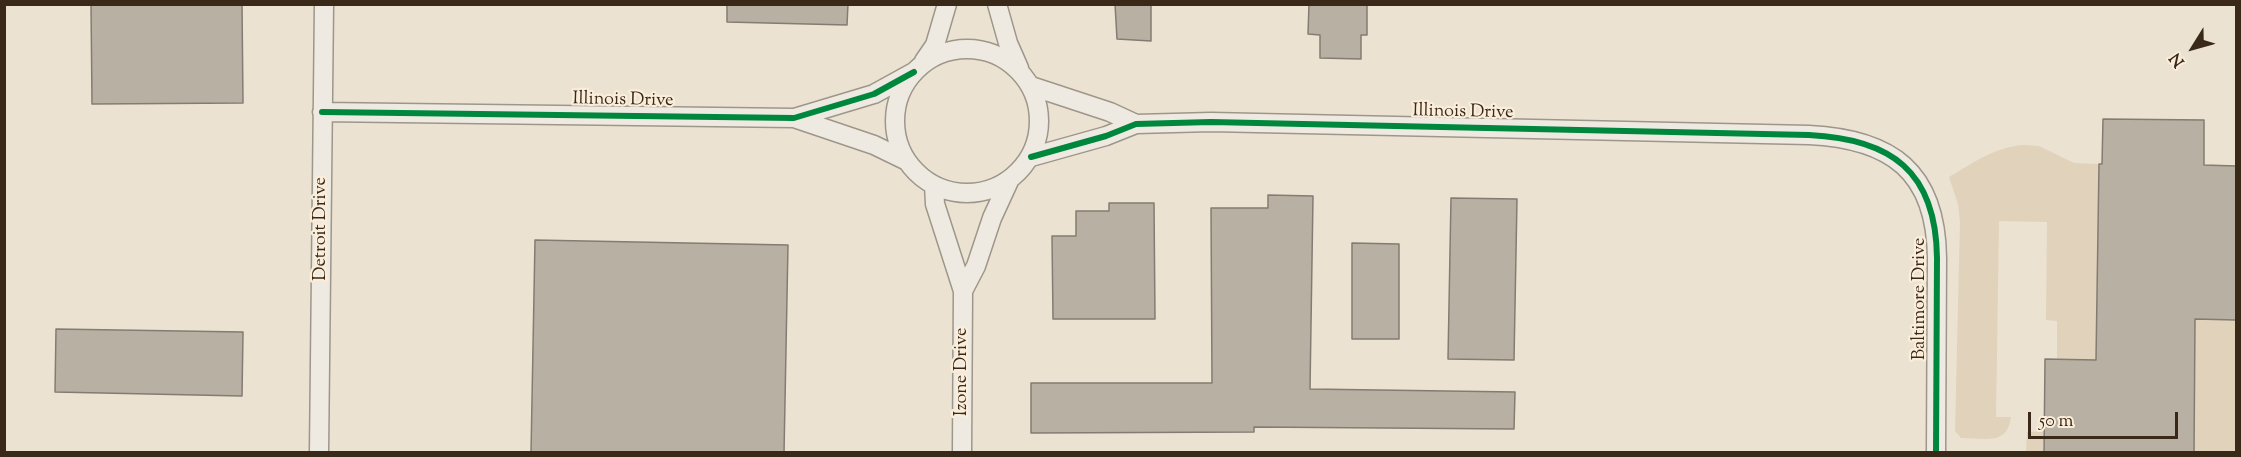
<!DOCTYPE html>
<html>
<head>
<meta charset="utf-8">
<style>
	body { margin:0 }
	#map { position:relative; width:2241px; height:457px; overflow:hidden; background:#ece2d1; font-family:"Sorts Mill Goudy",serif }
	canvas { display:block }
	.frame { position:absolute; inset:0; border:6px solid #3a2819; pointer-events:none }
	.north { position:absolute; left:2163px; top:18px; width:60px; height:60px; -webkit-text-stroke:4px #faeeda; paint-order:stroke; rotate:233deg; font-size:16px; font-weight:700; line-height:24px; text-align:center; color:#3a2819 }
	.north::after { content:''; display:block; margin:auto; width:21px; height:27px; background:#3a2819; clip-path:polygon(50% 0,100% 100%,50% 72%,0 100%) }
	.scale { position:absolute; left:2028px; top:412px; width:150px; height:27px; box-sizing:border-box; border:3px solid #3a2819; border-top:0; padding-left:8px; font-size:18px; line-height:21px; white-space:nowrap; color:#3a2819; -webkit-text-stroke:4px #faeeda; paint-order:stroke }
</style>
</head>
<body>
<div id="map">
<canvas width="2241" height="457"></canvas>
<div class="frame"></div>
<div class="north">N</div>
<div class="scale">50 m</div>
</div>
<script>
const c = document.querySelector('canvas').getContext('2d');
c.lineJoin = 'round';
function fillPath(path, color) { c.fillStyle = color; c.fill(path, 'evenodd'); }
function stroke(path, color, width, dash) { c.strokeStyle = color; c.lineWidth = width; c.lineCap = dash ? 'butt' : 'round'; c.setLineDash(dash || []); c.stroke(path); }
function drawText(font, color, halo, rows, align = 'center') {
  c.font = font + ' "Sorts Mill Goudy",serif'; c.lineWidth = 4.5; c.setLineDash([]); c.textBaseline = 'middle'; c.strokeStyle = halo; c.fillStyle = color; for (const [text, x, y, turn = 0] of rows) {
    c.save(); c.translate(x, y); c.rotate((+turn || 0) * Math.PI / 180); c.textAlign = isNaN(turn) ? turn : align; if (halo) c.strokeText(text, 0, 0); c.fillText(text, 0, 0); c.restore();
  }
}
fillPath(new Path2D(`
	M 2023,145 L 2039,146 L 2074,163 L 2099,164 L 2096,360 L 2057,359 L 2057,321 L 2046,320 L 2047,222 L 1999,221 L 1996,417 L 2011,417 C 2007,446 1985,438 1961,438 L 1955,431 L 1960,222 L 1958,204 L 1949,177 C 1973,163 1995,147 2023,145 Z
	M 2195,319 L 2236,320 L 2236,452 L 2194,452 Z
	M 2054,431 L 2053,441 L 2043,441 L 2043,452 L 2026,452 L 2027,432 Z`), '#e0d2bb');
const building = new Path2D(`
	M 91,4 L 242,4 L 243,103 L 92,104 Z
	M 727,4 L 848,4 L 847,25 L 727,22 Z
	M 1115,4 L 1151,4 L 1151,41 L 1117,39 Z
	M 1309,4 L 1367,4 L 1367,35 L 1361,35 L 1361,59 L 1320,58 L 1320,35 L 1308,34 Z
	M 2103,119 L 2204,120 L 2204,165 L 2236,166 L 2236,320 L 2195,319 L 2194,453 L 2044,453 L 2045,359 L 2096,360 L 2099,164 L 2102,164 Z
	M 1268,195 L 1313,196 L 1310,389 L 1515,392 L 1514,429 L 1254,427 L 1254,432 L 1031,433 L 1031,383 L 1212,383 L 1211,208 L 1268,208 Z
	M 1451,198 L 1517,199 L 1514,360 L 1448,359 Z
	M 1109,203 L 1154,203 L 1155,319 L 1053,319 L 1052,236 L 1076,236 L 1076,211 L 1109,211 Z
	M 535,240 L 788,245 L 784,453 L 531,453 Z
	M 1352,243 L 1399,244 L 1399,339 L 1352,339 Z
	M 56,329 L 243,332 L 242,396 L 55,392 Z`);
fillPath(building, '#b9b0a4');
stroke(building, '#847c72', 1.5);
const street = new Path2D(`
	M 997,4 L 1008,43 L 1019,68
	M895 121a72 72 0 1 1 144 0a72 72 0 1 1-144 0Z
	M 924,61 L 935,45 L 947,4
	M 1031,86 L 1110,112 L 1136,124
	M 322,112 L 794,118 L 874,94 L 914,72
	M 794,118 L 874,145 L 907,161
	M 1031,157 L 1106,136 L 1136,124 L 1211,122 L 1809,135 C 1891,139 1936,171 1937,258 L 1936,452
	M 934,185 L 935,204 L 963,291 L 962,452
	M 963,291 L 976,266 L 992,218 L 1009,181
	M 319,452 L 324,4`);
stroke(street, '#9d968a', 21);
stroke(street, '#efeae1', 18);
stroke(new Path2D(`
	M 322,112 L 794,118 L 874,94 L 914,72
	M 1031,157 L 1106,136 L 1136,124 L 1211,122 L 1809,135 C 1891,139 1936,171 1937,258 L 1936,452`), '#00873e', 6);
drawText('18px', '#3a2819', '#faeeda', [
	["Illinois Drive",623,101,1],
	["Illinois Drive",1463,113,1],
	["Detroit Drive",322,229,-90],
	["Baltimore Drive",1921,299,-90],
	["Izone Drive",963,372,-90]
]);
</script>
</body>
</html>
